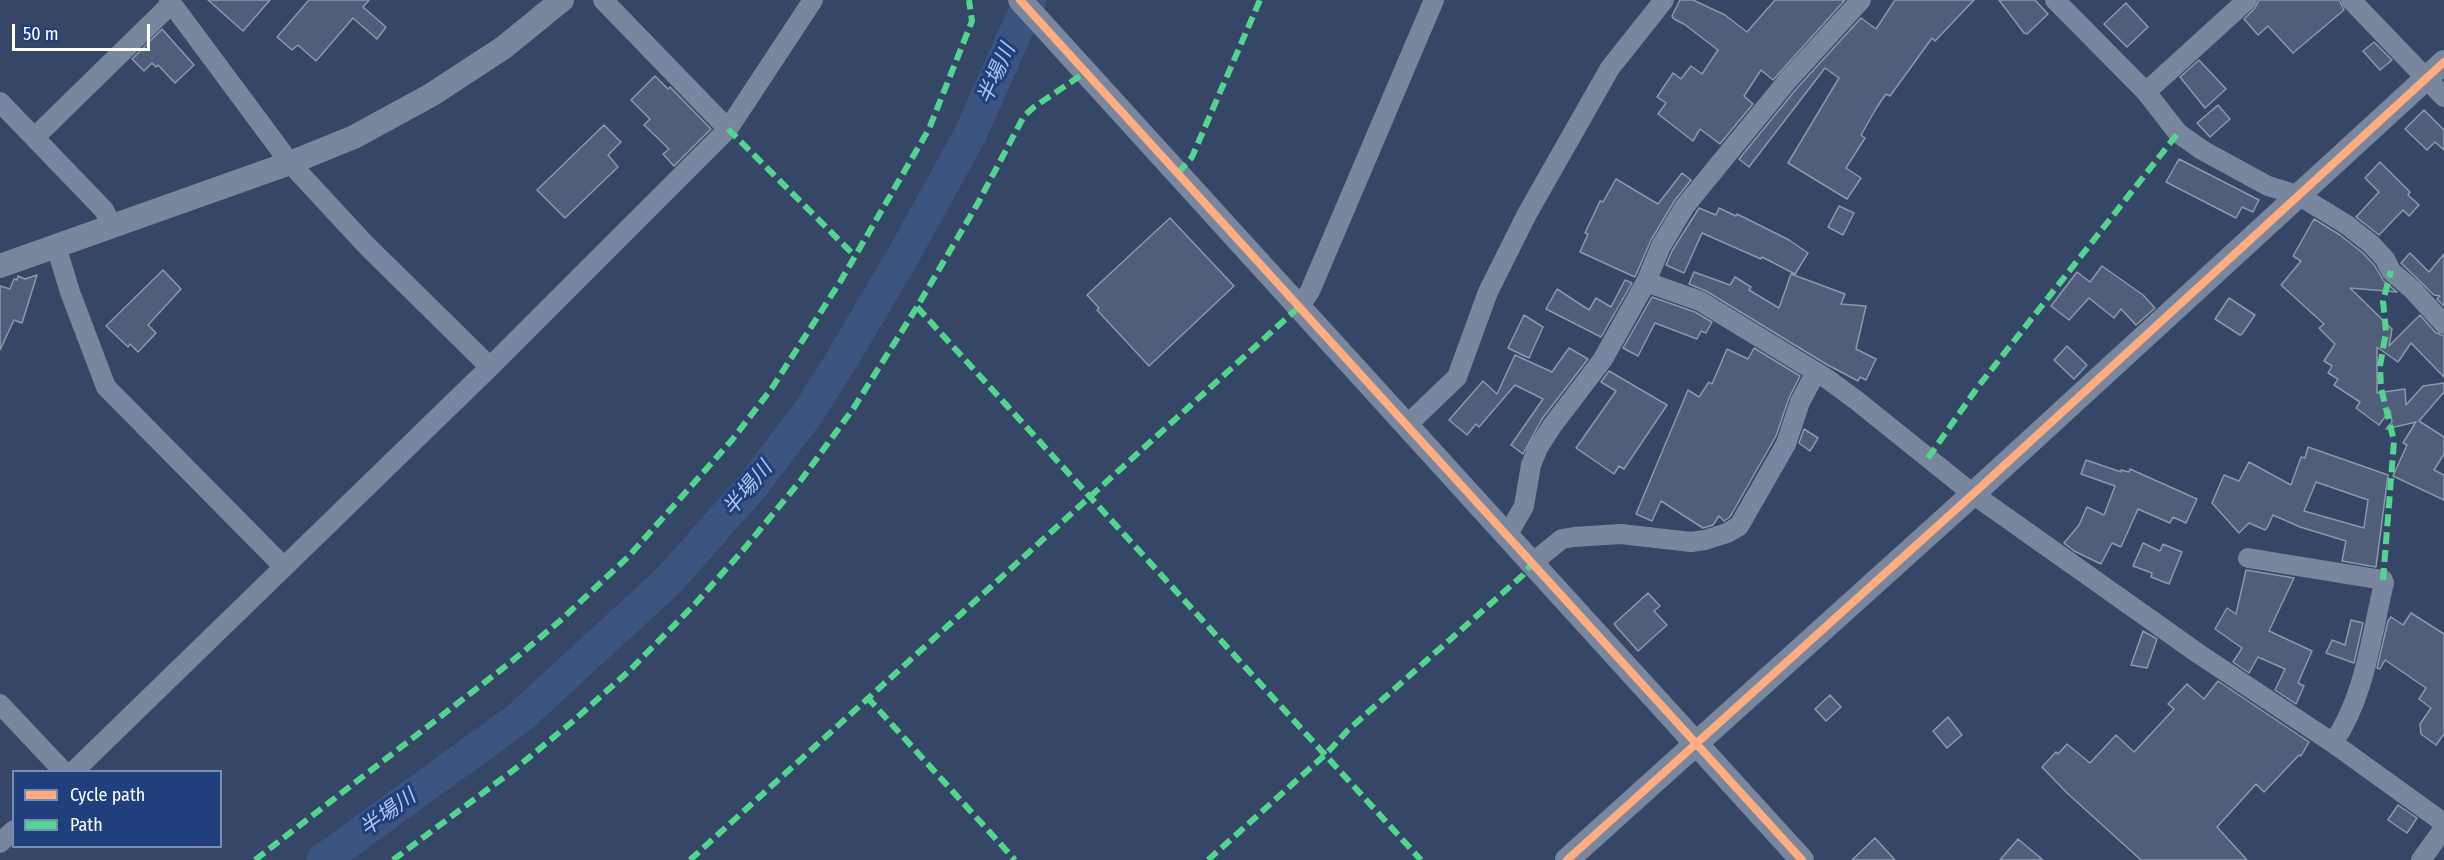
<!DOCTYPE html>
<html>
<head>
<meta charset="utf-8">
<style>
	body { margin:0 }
	#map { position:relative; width:2444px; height:860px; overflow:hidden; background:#354667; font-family:"Fira Sans Condensed",sans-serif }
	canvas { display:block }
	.legend { position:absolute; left:12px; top:770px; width:210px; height:78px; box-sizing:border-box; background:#1f407d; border:2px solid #798cb1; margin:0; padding:8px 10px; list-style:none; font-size:18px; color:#fff }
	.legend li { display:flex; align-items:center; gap:12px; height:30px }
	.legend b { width:30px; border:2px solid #798cb1 }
	.scale { position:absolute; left:12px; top:24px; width:138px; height:27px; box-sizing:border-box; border:3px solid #fff; border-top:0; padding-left:8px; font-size:18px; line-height:21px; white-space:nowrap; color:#fff; -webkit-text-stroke:4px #1f407d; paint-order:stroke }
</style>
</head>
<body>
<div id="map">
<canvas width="2444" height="860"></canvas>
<ul class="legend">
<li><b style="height:8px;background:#ffac80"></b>Cycle path</li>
<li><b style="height:8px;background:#53d58f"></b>Path</li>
</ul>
<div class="scale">50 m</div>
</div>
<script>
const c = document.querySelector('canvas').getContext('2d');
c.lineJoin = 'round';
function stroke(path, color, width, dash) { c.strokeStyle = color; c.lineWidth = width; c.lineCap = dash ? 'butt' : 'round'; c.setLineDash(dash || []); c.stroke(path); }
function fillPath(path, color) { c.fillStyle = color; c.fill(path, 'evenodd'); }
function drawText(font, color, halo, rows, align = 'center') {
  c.font = font + ' "Fira Sans Condensed","Noto Sans JP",sans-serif'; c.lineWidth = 6; c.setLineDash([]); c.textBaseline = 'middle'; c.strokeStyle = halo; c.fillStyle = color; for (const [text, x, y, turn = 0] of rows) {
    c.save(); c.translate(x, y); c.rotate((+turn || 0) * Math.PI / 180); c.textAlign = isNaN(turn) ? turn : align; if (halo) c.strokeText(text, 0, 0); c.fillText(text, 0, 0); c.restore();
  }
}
stroke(new Path2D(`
	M 323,860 L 519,718 L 669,580 L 753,485 L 808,413 L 841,361 L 903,256 L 970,135 L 1030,0`), '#3c5480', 33);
const building = new Path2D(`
	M 208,0 L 270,0 L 243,31 Z
	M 309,0 L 369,0 L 363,7 L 386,27 L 377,39 L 353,18 L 316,61 L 298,45 L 292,50 L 277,37 Z
	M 1680,0 L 1693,0 L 1725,15 L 1747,32 L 1775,0 L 1845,0 L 1773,80 L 1761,70 L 1744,96 L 1753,104 L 1720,144 L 1700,129 L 1693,141 L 1658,114 L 1666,103 L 1657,97 L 1673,73 L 1681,79 L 1691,66 L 1702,74 L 1718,50 L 1684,24 L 1674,19 L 1672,16 Z
	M 1895,0 L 1974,0 L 1935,41 L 1932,38 L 1890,96 L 1886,94 L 1877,107 L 1861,135 L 1865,138 L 1846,168 L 1861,178 L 1847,199 L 1788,163 L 1839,78 L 1825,68 L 1749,167 L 1739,159 L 1797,88 L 1861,18 L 1876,29 Z
	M 1999,0 L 2035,0 L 2048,14 L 2027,34 L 2024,33 Z
	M 2259,0 L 2339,0 L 2344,10 L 2293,53 L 2268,26 L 2258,35 L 2244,19 L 2255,8 Z
	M 2126,3 L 2148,27 L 2127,47 L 2104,24 Z
	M 162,29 L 194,65 L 175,83 L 158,65 L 156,67 L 152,63 L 144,71 L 132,59 Z
	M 2374,42 L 2392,60 L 2380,70 L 2363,51 Z
	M 2199,60 L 2226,89 L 2205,108 L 2180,77 Z
	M 655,76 L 668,89 L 670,87 L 711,129 L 674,166 L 663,154 L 669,149 L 644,125 L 650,119 L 631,100 Z
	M 2218,105 L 2230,119 L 2210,137 L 2197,123 Z
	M 2424,110 L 2444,130 L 2444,150 L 2435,142 L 2427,150 L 2405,129 Z
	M 604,125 L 621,142 L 608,155 L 618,167 L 565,218 L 537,190 Z
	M 2179,159 L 2259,200 L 2253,212 L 2242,207 L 2236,218 L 2166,182 Z
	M 2380,162 L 2410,192 L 2408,195 L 2419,205 L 2409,216 L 2403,210 L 2379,235 L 2356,217 L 2379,192 L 2365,178 Z
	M 1682,173 L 1691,180 L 1675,200 L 1651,240 L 1635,277 L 1580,252 L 1588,234 L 1585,233 L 1600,201 L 1603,202 L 1616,179 L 1658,204 Z
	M 1839,206 L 1854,213 L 1843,235 L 1828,227 Z
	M 1699,208 L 1716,215 L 1719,208 L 1736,216 L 1737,214 L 1789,240 L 1808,253 L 1795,274 L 1762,257 L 1761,259 L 1702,233 L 1684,273 L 1666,265 L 1672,251 Z
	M 1170,218 L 1234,286 L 1149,366 L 1097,310 L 1099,308 L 1087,295 Z
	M 2314,219 L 2340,235 L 2363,253 L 2375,266 L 2383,280 L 2397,292 L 2350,288 L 2392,329 L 2389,346 L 2420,315 L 2435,332 L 2444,336 L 2444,377 L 2411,343 L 2398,362 L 2377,347 L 2377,393 L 2405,389 L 2406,405 L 2423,386 L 2444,383 L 2444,392 L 2419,421 L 2444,437 L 2444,454 L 2434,470 L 2444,475 L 2444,500 L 2393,476 L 2407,445 L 2403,443 L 2416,422 L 2386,429 L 2392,422 L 2390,410 L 2379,425 L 2356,408 L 2360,402 L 2334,385 L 2338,379 L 2328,373 L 2332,366 L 2324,361 L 2335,344 L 2319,328 L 2324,324 L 2281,285 L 2301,261 L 2293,256 Z
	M 2410,253 L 2429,272 L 2444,254 L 2444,306 L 2437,299 L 2440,296 L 2434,295 L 2401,263 Z
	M 2102,266 L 2143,295 L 2155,308 L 2136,325 L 2121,309 L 2114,318 L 2089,298 L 2069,320 L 2051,306 L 2077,272 L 2090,282 Z
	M 163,270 L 181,289 L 148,325 L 156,333 L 138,352 L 130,344 L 128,347 L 106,326 Z
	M 1694,272 L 1730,285 L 1735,277 L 1751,287 L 1749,290 L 1779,308 L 1791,274 L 1845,294 L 1841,304 L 1866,306 L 1856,349 L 1876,359 L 1866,380 L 1860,377 L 1858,381 L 1826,364 L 1706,291 L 1689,284 Z
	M 37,275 L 22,323 L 14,320 L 0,350 L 0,286 L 10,289 L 14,279 L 17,280 L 18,276 L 25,279 Z
	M 1625,280 L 1632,283 L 1601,337 L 1546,309 L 1557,289 L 1589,310 L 1596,298 L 1611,307 Z
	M 1652,297 L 1695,312 L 1712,322 L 1706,333 L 1701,331 L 1697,339 L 1655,323 L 1638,356 L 1623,348 Z
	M 2229,298 L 2255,315 L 2242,334 L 2240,335 L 2215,319 Z
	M 1524,315 L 1543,327 L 1529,358 L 1508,348 Z
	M 2067,346 L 2087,365 L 2074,379 L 2054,360 Z
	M 1569,348 L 1588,359 L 1542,419 L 1523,454 L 1511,445 L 1543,399 L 1515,385 L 1479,427 L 1476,424 L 1467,435 L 1449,420 L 1483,381 L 1497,394 L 1515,355 L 1552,372 Z
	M 1754,348 L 1800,376 L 1789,398 L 1776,436 L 1730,517 L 1724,521 L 1719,516 L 1713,525 L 1703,528 L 1661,501 L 1652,521 L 1636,514 L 1688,390 L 1699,397 L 1709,382 L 1712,384 L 1727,349 L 1748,359 Z
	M 1609,371 L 1667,405 L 1624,469 L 1619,466 L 1614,474 L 1576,448 L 1616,391 L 1601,382 Z
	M 1804,429 L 1818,438 L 1810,451 L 1799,443 Z
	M 2308,447 L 2388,475 L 2376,567 L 2342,561 L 2346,541 L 2300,527 L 2273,515 L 2267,528 L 2265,530 L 2249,523 L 2239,533 L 2212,503 L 2224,475 L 2239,481 L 2249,462 L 2291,485 L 2301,457 L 2305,458 ZM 2316,482 L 2368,500 L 2364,528 L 2304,511 Z
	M 2086,460 L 2121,472 L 2121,470 L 2129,472 L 2130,469 L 2197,499 L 2186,523 L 2173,517 L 2170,523 L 2138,509 L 2121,547 L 2112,543 L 2101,564 L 2074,551 L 2064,543 L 2079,525 L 2087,507 L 2104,515 L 2115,486 L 2081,474 Z
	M 2143,543 L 2160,551 L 2163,544 L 2182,552 L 2169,584 L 2151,577 L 2152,573 L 2133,566 Z
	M 2246,570 L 2294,578 L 2269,631 L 2312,651 L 2298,683 L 2304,686 L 2296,704 L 2275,690 L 2285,669 L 2258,657 L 2249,673 L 2233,662 L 2242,648 L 2215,629 L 2227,608 L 2236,614 Z
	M 1648,593 L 1660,606 L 1654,611 L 1667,625 L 1638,651 L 1614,624 Z
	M 2411,613 L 2444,634 L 2444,734 L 2436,745 L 2421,734 L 2420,724 L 2431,708 L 2419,699 L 2426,688 L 2385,660 L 2380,669 L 2377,668 L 2388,621 L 2391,617 L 2403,625 Z
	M 2351,620 L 2363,623 L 2354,663 L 2326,653 L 2332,640 L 2345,645 Z
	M 2143,631 L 2157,639 L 2147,668 L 2131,665 Z
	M 2218,681 L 2309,742 L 2301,756 L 2299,755 L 2264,792 L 2256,784 L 2217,827 L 2247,860 L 2141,860 L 2067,793 L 2042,767 L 2056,752 L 2058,754 L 2067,744 L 2090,763 L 2116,735 L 2134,752 L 2174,709 L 2168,704 L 2187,684 L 2204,699 Z
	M 1830,695 L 1841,707 L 1826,721 L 1815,709 Z
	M 1948,717 L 1962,735 L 1947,748 L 1933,731 Z
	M 2398,805 L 2417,818 L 2407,833 L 2388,820 Z
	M 1875,838 L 1895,860 L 1852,860 Z
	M 2018,839 L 2043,860 L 2000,860 Z`);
fillPath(building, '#505e79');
stroke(building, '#8d98ac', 1.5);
stroke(new Path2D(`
	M 169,0 L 290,163 L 366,245 L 490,367
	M 603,0 L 728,129
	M 2055,0 L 2146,92 L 2178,133 L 2202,150 L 2268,186 L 2298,195 L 2347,225 L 2371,244 L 2385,259 L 2391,271 L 2413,290 L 2444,324
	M 2351,0 L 2444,97
	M 2146,92 L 2247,0
	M 0,102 L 104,210 L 112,226
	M 35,137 L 171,4
	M 56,246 L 70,292 L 106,387 L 284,567
	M 1646,282 L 1700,301 L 1826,378 L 1856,400 L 1973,494 L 2199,654 L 2333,743 L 2444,823
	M 1300,306 L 1310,291 L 1434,0
	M 1407,425 L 1457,377 L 1488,292 L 1527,214 L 1610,68 L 1664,0
	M 1507,536 L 1524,506 L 1531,465 L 1538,448 L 1552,426 L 1603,359 L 1646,282 L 1661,246 L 1685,206 L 1788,80 L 1861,0
	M 2248,558 L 2383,580 L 2384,583 C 2371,637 2365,697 2333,743
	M 1532,563 L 1562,539 L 1574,537 L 1621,534 L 1691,542 L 1705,540 L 1727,533 L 1739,526 L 1786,444 L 1800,402 L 1816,372
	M 0,704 L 64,772
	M 73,772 L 490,367 L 728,129 L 813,0
	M 0,843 L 14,830
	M 2421,860 L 2444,828`), '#79879e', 20);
stroke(new Path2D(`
	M 1020,0 L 1802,860
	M 0,266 L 290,163 L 354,137 L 431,95 L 503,48 L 562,0
	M 1567,860 L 1973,494 L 2444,62`), '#79879e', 24);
stroke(new Path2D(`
	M 728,129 L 855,256
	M 1178,173 L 1192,157 L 1260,0
	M 917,307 L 1421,860
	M 1928,458 L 1977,388 L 2178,133
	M 2383,580 L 2394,441 L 2381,388 L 2380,366 L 2386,332 L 2383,301 L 2391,271
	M 867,697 L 1015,860
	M 255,860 L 511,662 L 561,620 L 629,556 L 732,440 L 772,388 L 840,282 L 929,129 L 972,21 L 969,0
	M 393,860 L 515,769 L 572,722 L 629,671 L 695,604 L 744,549 L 801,480 L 853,409 L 917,307 L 978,203 L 1024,116 L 1034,107 L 1086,72
	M 690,860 L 1300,306
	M 1208,860 L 1326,754 L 1348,730 L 1523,575 L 1532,563`), '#53d58f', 6, [12, 6]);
stroke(new Path2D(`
	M 1020,0 L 1802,860
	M 1567,860 L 1973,494 L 2444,62`), '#ffac80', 8);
drawText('italic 21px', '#adc6ef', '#1f407d', [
	["半場川",997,74,-66],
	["半場川",748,489,-50],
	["半場川",388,813,-36]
]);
</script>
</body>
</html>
